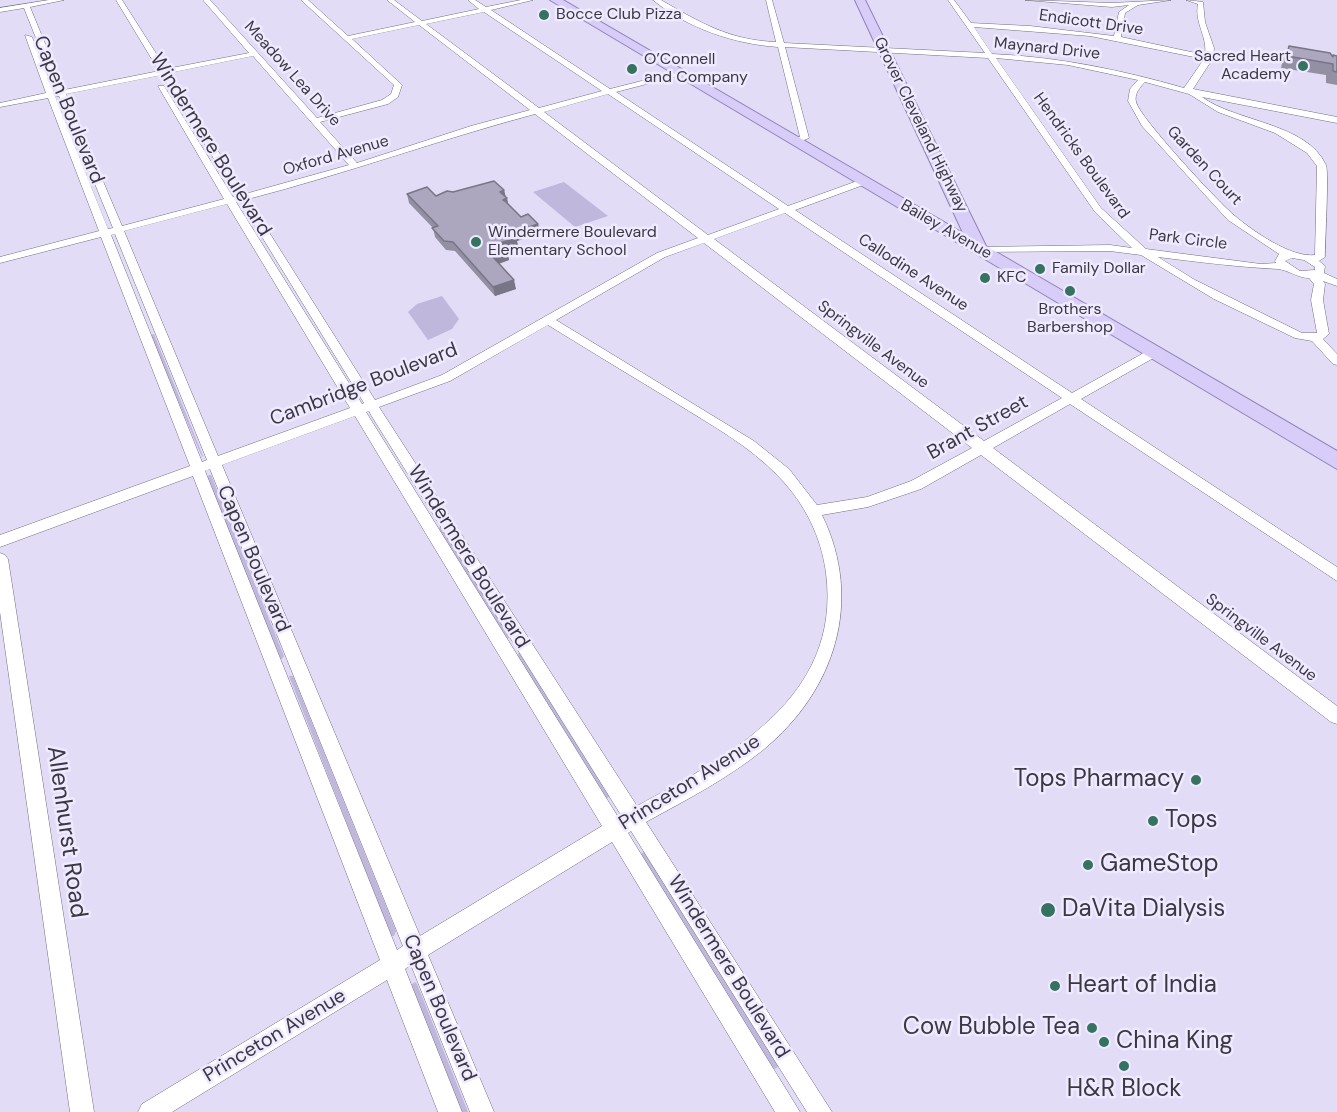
<!DOCTYPE html>
<html>
<head>
<meta charset="utf-8">
<style>
	body { margin:0 }
	canvas { display:block; background:#e2dcf6 }
</style>
</head>
<body>
<canvas width="1337" height="1112"></canvas>
<script>
const c = document.querySelector('canvas').getContext('2d');
c.lineJoin = 'round';
function fillPath(path, color) { c.fillStyle = color; c.fill(path, 'evenodd'); }
function stroke(path, color, width, dash) { c.strokeStyle = color; c.lineWidth = width; c.lineCap = dash ? 'butt' : 'round'; c.setLineDash(dash || []); c.stroke(path); }
function drawText(font, color, halo, rows, align = 'center') {
  c.font = font + ' "DM Sans",sans-serif'; c.lineWidth = 5; c.setLineDash([]); c.textBaseline = 'middle'; c.strokeStyle = halo; c.fillStyle = color; for (const [text, x, y, turn = 0] of rows) {
    c.save(); c.translate(x, y); c.rotate((+turn || 0) * Math.PI / 180); c.textAlign = isNaN(turn) ? turn : align; if (halo) c.strokeText(text, 0, 0); c.fillText(text, 0, 0); c.restore();
  }
}
fillPath(new Path2D(`
	M 564,182 L 608,216 L 575,227 L 533,192 Z
	M 442,296 L 459,319 L 452,329 L 428,340 L 408,312 L 417,304 Z
	M 154,334 L 203,456 L 202,457 L 150,335 Z
	M 209,475 L 211,475 L 284,656 L 282,659 L 279,658 L 207,477 Z
	M 442,525 L 512,636 L 507,639 L 438,529 Z
	M 521,651 L 611,795 L 606,799 L 516,656 Z
	M 289,676 L 293,676 L 396,931 L 394,936 L 391,936 Z
	M 643,852 L 646,852 L 779,1064 L 777,1068 L 773,1069 L 640,856 Z
	M 415,982 L 417,984 L 468,1112 L 460,1112 L 411,985 Z`), '#c0b7dd');
const street = new Path2D(`
	M 49,0 L 64,0 L 30,7 L 64,90 L 159,71 L 116,0 L 122,0 L 166,69 L 249,53 L 203,0 L 210,0 L 317,118 L 382,100 L 391,94 L 394,85 L 301,0 L 308,0 L 348,36 L 415,22 L 387,0 L 394,0 L 422,21 L 479,9 L 468,0 L 475,0 L 486,7 L 521,0 L 533,0 L 491,10 L 610,89 L 681,71 L 681,75 L 616,92 L 788,206 L 860,180 L 866,180 L 866,184 L 795,210 L 1072,393 L 1149,350 L 1157,350 L 1157,356 L 1081,399 L 1337,567 L 1337,581 L 1070,404 L 993,448 L 1337,706 L 1337,724 L 1331,722 L 981,455 L 921,489 L 868,507 L 822,515 C 864,601 835,691 763,750 C 727,779 686,800 646,822 L 832,1112 L 807,1112 L 631,831 L 628,833 L 800,1112 L 775,1112 L 612,842 L 428,955 L 494,1112 L 470,1112 L 411,965 L 405,969 L 462,1112 L 438,1112 L 387,980 L 172,1112 L 138,1112 L 142,1104 L 380,960 L 193,476 L 0,547 L 0,535 L 190,466 L 101,237 L 0,263 L 0,257 L 99,231 L 48,98 L 0,107 L 0,103 L 46,93 L 25,35 L 32,37 L 54,92 L 57,91 L 24,8 L 0,12 L 0,8 ZM 484,12 L 602,91 L 539,108 L 426,24 ZM 419,25 L 530,110 L 471,126 L 357,163 L 320,122 L 388,104 L 398,97 L 402,85 L 352,39 ZM 253,56 L 349,165 L 245,194 L 169,73 ZM 162,75 L 237,196 L 233,197 L 164,86 L 158,86 L 224,199 L 122,226 L 66,94 ZM 608,94 L 779,209 L 708,235 L 544,112 ZM 55,96 L 59,96 L 113,228 L 108,229 ZM 535,114 L 698,238 L 657,253 L 442,375 L 375,400 L 248,199 C 345,174 438,140 535,114 ZM 240,201 L 364,403 L 362,404 L 236,202 ZM 227,204 L 350,408 L 218,456 L 124,231 ZM 785,213 L 1062,398 L 984,441 L 714,239 ZM 115,234 L 207,460 L 202,462 L 111,235 ZM 704,243 L 972,448 L 911,481 L 867,497 L 817,505 L 789,469 L 754,441 L 556,320 L 665,257 ZM 548,325 C 590,351 633,377 676,403 C 711,425 750,446 779,477 C 805,504 821,536 826,573 C 842,698 729,756 637,806 L 379,407 L 450,381 ZM 369,411 L 371,415 L 621,815 L 618,817 L 366,412 ZM 355,416 L 602,826 L 420,936 L 222,465 ZM 210,469 L 403,946 L 397,950 L 205,471 Z
	M 653,0 L 661,0 C 701,23 729,40 776,42 L 766,0 L 772,0 L 784,43 L 985,53 L 948,0 L 954,0 L 971,23 L 1030,26 L 1114,36 L 1119,12 L 1129,5 L 1112,7 L 1025,0 L 1112,3 L 1171,0 L 1138,5 L 1125,13 L 1121,37 L 1205,55 C 1208,37 1194,23 1198,4 L 1186,0 L 1203,2 L 1205,22 L 1214,48 L 1213,58 L 1193,89 L 1337,117 L 1337,123 L 1202,97 C 1236,122 1307,123 1326,165 C 1329,173 1325,243 1325,257 L 1319,261 L 1325,266 L 1324,273 L 1337,279 L 1337,286 L 1323,281 L 1325,284 L 1323,300 L 1329,334 L 1323,339 L 1337,354 L 1337,365 L 1333,364 L 1312,341 L 1295,338 L 1214,299 L 1141,255 L 1110,251 L 975,252 L 975,248 L 979,247 L 1110,245 L 1132,248 L 1095,212 L 988,58 L 785,47 L 809,138 L 794,144 L 790,141 L 791,139 L 800,137 L 778,47 C 734,44 687,28 653,0 ZM 974,27 L 1090,36 L 1204,59 L 1184,88 C 1121,70 1059,57 992,54 ZM 996,58 L 1068,65 L 1138,80 L 1130,89 L 1128,101 L 1142,126 L 1228,220 L 1279,254 L 1275,261 L 1276,263 L 1261,264 L 1146,249 L 1101,208 ZM 1145,82 L 1189,94 L 1218,112 L 1275,133 L 1307,153 L 1317,166 L 1315,255 C 1291,258 1253,231 1235,216 C 1219,203 1140,118 1136,102 C 1134,94 1140,87 1145,82 ZM 1158,257 C 1198,262 1238,267 1278,269 C 1288,270 1298,278 1309,278 L 1314,284 L 1311,300 L 1317,333 L 1302,333 L 1195,280 ZM 1292,258 L 1304,260 L 1315,267 L 1315,270 L 1300,271 L 1285,261 Z
	M 0,553 L 5,555 L 8,559 L 94,1112 L 70,1112 L 0,612 Z`);
const primary = new Path2D(`
	M 550,0 L 563,0 L 963,233 L 855,0 L 865,0 L 986,246 L 1337,451 L 1337,469 Z`);
stroke(street, '#726d83', 1);
stroke(primary, '#9083b5', 2);
fillPath(street, '#fff');
fillPath(primary, '#d8cdf8');
fillPath(new Path2D(`
	M 1289,46 L 1333,57 L 1337,56 L 1337,85 L 1326,83 L 1326,75 L 1281,68 L 1283,58 Z
	M 504,190 L 508,205 L 521,217 L 538,224 L 540,233 L 517,241 L 518,247 L 507,250 L 509,260 L 499,264 L 516,289 L 495,296 L 455,251 L 446,250 L 435,237 L 433,228 L 409,203 L 407,194 L 436,196 Z`), '#9490a4');
fillPath(new Path2D(`
	M 504,190 L 506,199 L 507,198 L 509,207 L 503,200 L 500,192 Z
	M 538,224 L 540,233 L 517,241 L 518,247 L 501,252 L 500,243 L 511,233 Z
	M 507,251 L 509,260 L 494,265 L 492,256 Z
	M 514,280 L 516,289 L 495,296 L 493,287 Z`), '#787586');
const building = new Path2D(`
	M 1289,46 L 1330,53 L 1333,57 L 1333,55 L 1337,56 L 1337,72 L 1333,71 L 1333,64 L 1287,56 Z
	M 494,181 L 504,190 L 500,192 L 507,198 L 503,200 L 505,201 L 521,217 L 528,214 L 538,224 L 511,233 L 516,238 L 500,243 L 507,251 L 492,256 L 514,280 L 493,287 L 453,242 L 444,241 L 432,228 L 438,226 L 407,194 L 427,187 L 436,196 L 447,191 L 453,192 Z`);
fillPath(building, '#aca7bf');
stroke(building, '#787586', 1.5);
for (const [x, y, r, color] of [
	[544,15,6,"#35725f"],
	[1303,66,6,"#35725f"],
	[632,69,6,"#35725f"],
	[476,242,6,"#35725f"],
	[1040,269,6,"#35725f"],
	[985,278,6,"#35725f"],
	[1070,291,6,"#35725f"],
	[1196,780,6,"#35725f"],
	[1153,821,6,"#35725f"],
	[1088,865,6,"#35725f"],
	[1048,910,8,"#35725f"],
	[1055,986,6,"#35725f"],
	[1092,1028,6,"#35725f"],
	[1104,1042,6,"#35725f"],
	[1124,1066,6,"#35725f"]
]) { const dot = new Path2D(); dot.arc(x, y, r, 0, 2 * Math.PI); c.fillStyle = color; c.fill(dot); stroke(dot, '#efeaff', 2); }
drawText('16px', '#3b3842', '#efeaff', [
	["Bocce Club Pizza",556,15],
	["Sacred Heart",1291,57,"right"],
	["Academy",1291,75,"right"],
	["O’Connell",644,60],
	["and Company",644,78],
	["Windermere Boulevard",488,233],
	["Elementary School",488,251],
	["Family Dollar",1052,269],
	["KFC",997,278],
	["Brothers",1070,310,"center"],
	["Barbershop",1070,328,"center"]
], 'left');
drawText('16px', '#3b3842', '#efeaff', [
	["Endicott Drive",1091,23,8],
	["Maynard Drive",1047,49,6],
	["Meadow Lea Drive",292,74,48],
	["Grover Cleveland Highway",920,125,64],
	["Oxford Avenue",336,156,-16],
	["Hendricks Boulevard",1081,156,54],
	["Garden Court",1204,166,47],
	["Bailey Avenue",946,230,30],
	["Park Circle",1188,240,7],
	["Callodine Avenue",913,273,33],
	["Springville Avenue",873,345,37],
	["Springville Avenue",1261,638,37]
]);
drawText('20px', '#3b3842', '#efeaff', [
	["Capen Boulevard",68,110,68],
	["Windermere Boulevard",210,145,58],
	["Cambridge Boulevard",364,385,-21],
	["Brant Street",978,428,-29],
	["Windermere Boulevard",468,557,58],
	["Capen Boulevard",253,559,67],
	["Princeton Avenue",690,783,-32],
	["Windermere Boulevard",728,967,58],
	["Capen Boulevard",439,1008,67],
	["Princeton Avenue",275,1036,-31]
]);
drawText('24px', '#3b3842', '#efeaff', [
	["Tops Pharmacy",1184,780,"right"],
	["Tops",1165,821],
	["GameStop",1100,865],
	["DaVita Dialysis",1062,910],
	["Heart of India",1067,986],
	["Cow Bubble Tea",1080,1028,"right"],
	["China King",1116,1042],
	["H&R Block",1124,1090,"center"]
], 'left');
drawText('24px', '#3b3842', '#efeaff', [
	["Allenhurst Road",66,832,82]
]);
</script>
</body>
</html>
